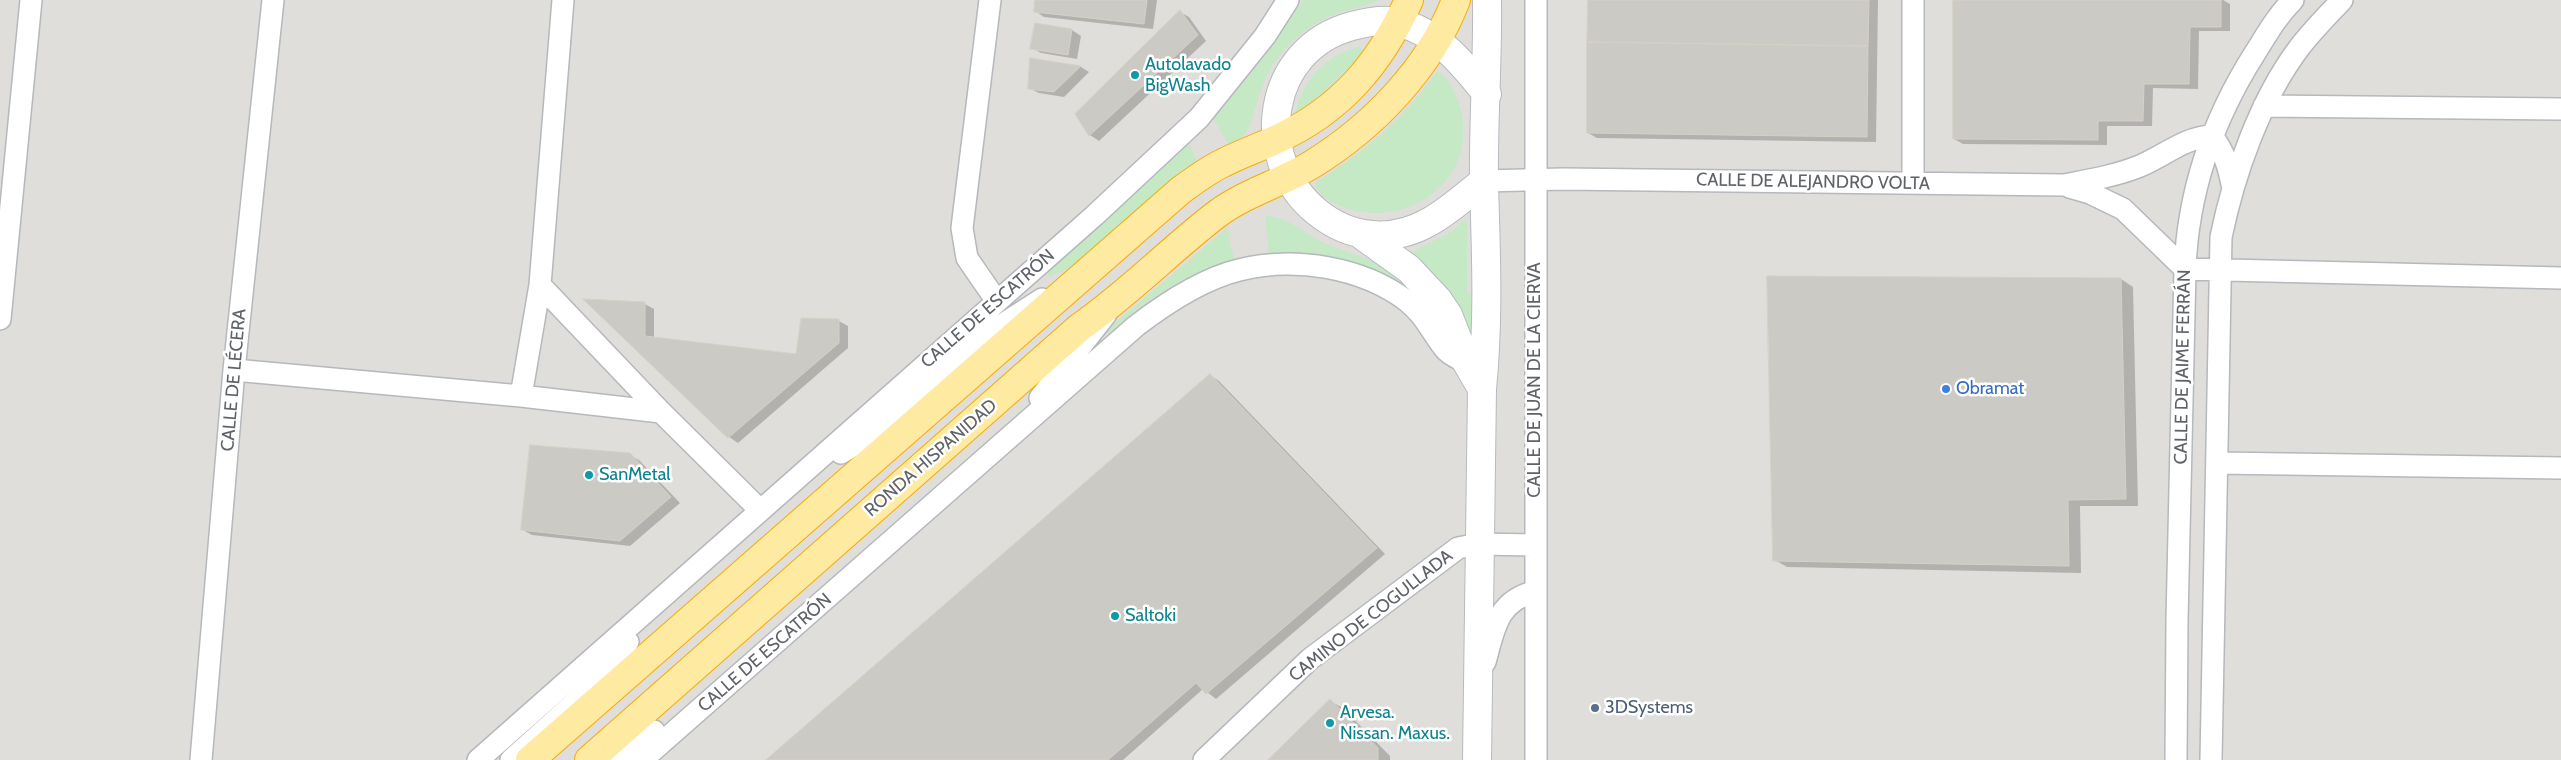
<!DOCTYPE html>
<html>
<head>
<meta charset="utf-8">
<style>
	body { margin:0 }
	canvas { display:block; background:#f1efe8 }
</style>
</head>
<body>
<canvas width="2561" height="760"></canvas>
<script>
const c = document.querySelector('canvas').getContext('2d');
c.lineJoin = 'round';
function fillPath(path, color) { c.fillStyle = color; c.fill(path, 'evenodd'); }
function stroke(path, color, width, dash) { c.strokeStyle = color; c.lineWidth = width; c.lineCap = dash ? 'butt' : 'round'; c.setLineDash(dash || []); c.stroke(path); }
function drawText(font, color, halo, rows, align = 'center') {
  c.font = font + ' Cabin,sans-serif'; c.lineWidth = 5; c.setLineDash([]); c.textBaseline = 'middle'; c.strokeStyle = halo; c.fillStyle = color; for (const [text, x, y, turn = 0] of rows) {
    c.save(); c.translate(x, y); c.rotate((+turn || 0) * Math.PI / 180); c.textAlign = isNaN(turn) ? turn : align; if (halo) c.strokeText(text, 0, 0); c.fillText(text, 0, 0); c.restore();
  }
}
fillPath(new Path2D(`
	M 0,0 L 2561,0 L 2561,760 L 0,760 Z`), '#e0deda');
fillPath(new Path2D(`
	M 1303,0 L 1378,0 C 1367,6 1354,8 1342,12 C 1318,19 1295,35 1280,55 C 1270,67 1264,81 1259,96 C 1251,117 1253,134 1230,147 L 1213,118 L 1261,61 Z
	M 1360,47 L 1364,51 L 1330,87 L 1295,115 C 1301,82 1327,53 1360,47 Z
	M 1437,72 C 1447,74 1453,89 1457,98 C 1484,167 1422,227 1352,210 C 1339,207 1322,198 1315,186 L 1316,182 C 1364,153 1404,117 1437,72 Z
	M 1189,144 L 1198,164 L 1076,265 L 1049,277 L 1048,270 Z
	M 1265,216 C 1290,217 1303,233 1324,243 C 1340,250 1395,264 1398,282 L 1269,255 Z
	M 1465,220 L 1467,222 L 1467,291 L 1478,301 L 1474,334 L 1471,332 L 1461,311 L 1448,290 L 1413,254 L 1413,251 L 1448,234 Z
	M 1227,228 L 1234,259 C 1180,277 1150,297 1108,334 L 1106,331 Z`), '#c5e8c5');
fillPath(new Path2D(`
	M 1036,0 L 1157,0 L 1153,29 L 1044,17 L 1035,11 Z
	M 1589,0 L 1878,0 L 1876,142 L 1597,138 L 1588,133 Z
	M 1954,0 L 2223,0 L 2230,4 L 2230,31 L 2199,31 L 2198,89 L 2153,88 L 2152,126 L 2107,126 L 2107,145 L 1963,144 L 1954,139 Z
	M 1180,12 L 1189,17 L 1206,41 L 1099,141 L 1090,135 L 1076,115 Z
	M 1072,30 L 1081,36 L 1077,59 L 1041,53 L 1032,48 Z
	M 1031,59 L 1081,67 L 1089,72 L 1064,97 L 1039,93 L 1029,88 Z
	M 2121,279 L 2133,287 L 2138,506 L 2080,506 L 2081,573 L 1787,567 L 1775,560 Z
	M 586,300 L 645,304 L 654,309 L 654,339 L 797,356 L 839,321 L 848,326 L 848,348 L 738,443 L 729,437 Z
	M 1210,375 L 1219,381 L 1385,554 L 1216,699 L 1203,689 L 1123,760 L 767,760 Z
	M 629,455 L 639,460 L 680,503 L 630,546 L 532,535 L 523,530 Z
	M 1330,701 L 1343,708 L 1390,756 L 1390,760 L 1269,760 Z`), '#0003');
const building = new Path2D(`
	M 1035,0 L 1147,0 L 1144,24 L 1034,12 Z
	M 1588,0 L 1869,0 L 1868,46 L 1587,42 Z
	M 1953,0 L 2221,0 L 2221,27 L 2190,27 L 2189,84 L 2144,84 L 2143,121 L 2098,121 L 2098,140 L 1953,139 Z
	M 1180,10 L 1198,35 L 1089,136 L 1075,114 Z
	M 1035,23 L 1072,29 L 1068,55 L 1030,49 Z
	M 1587,42 L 1868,46 L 1867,137 L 1587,133 Z
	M 1030,58 L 1081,66 L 1054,92 L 1028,89 Z
	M 1767,276 L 2121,278 L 2126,499 L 2068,500 L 2069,566 L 1773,561 Z
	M 583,299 L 645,302 L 645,336 L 796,354 L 801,318 L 839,319 L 839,343 L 728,438 Z
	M 1210,374 L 1377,548 L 1206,694 L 1196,683 L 1108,760 L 766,760 Z
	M 530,445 L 630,453 L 671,497 L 620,541 L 521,530 Z
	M 1330,699 L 1378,748 L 1378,760 L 1268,760 Z`);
fillPath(building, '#cccac5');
stroke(building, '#d6d1c6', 1);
const minor = new Path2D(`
	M 990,0 L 962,228 L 967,258 L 996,300
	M 2264,106 L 2561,109
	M 1484,181 L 1563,179 L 2064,185 C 2090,180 2115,176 2140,166 C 2164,156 2185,137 2212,136 C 2225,152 2229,169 2233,189
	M 1913,183 L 1913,0
	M 2069,187 L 2090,193 L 2123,209 L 2185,269 L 2561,278
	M 540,285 L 661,412 L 760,510
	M 0,319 L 31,0
	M 234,370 L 521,396 L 661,412
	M 521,396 L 540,285 L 563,0
	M 1040,398 L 1106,314
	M 841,453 L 869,436 L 983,337 L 1042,299
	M 2217,463 L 2561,468
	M 1485,662 C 1494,630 1497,601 1534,592
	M 201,760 L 234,370 L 273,0
	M 478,760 L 1094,216 L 1199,118 L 1265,36 L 1288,0
	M 511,760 L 591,688 L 628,642
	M 619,760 L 654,731
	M 642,760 L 1136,326 C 1166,303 1202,279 1239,270 C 1294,256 1362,267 1407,301 C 1426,316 1431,332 1445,349 C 1449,355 1460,359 1467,363
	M 1204,760 L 1310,659 L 1458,548 L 1479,544 L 1534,545
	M 1536,760 L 1536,0
	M 2176,760 L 2177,620 L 2185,269 C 2188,190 2213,119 2255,53 C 2267,34 2277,16 2293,0
	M 2211,760 L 2221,237 C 2234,174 2260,100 2299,48 C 2312,31 2327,16 2342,0`);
const secondary = new Path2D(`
	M 1484,181 C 1466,195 1449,211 1429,222 C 1392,243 1350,239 1317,212 C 1251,158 1266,49 1352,26 C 1367,22 1386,18 1401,23 C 1438,33 1464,65 1487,94
	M 1363,236 L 1409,269 L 1438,300 L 1448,315 L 1467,363 L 1482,389
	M 1477,760 L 1482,389 C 1489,319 1486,254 1484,183 C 1483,122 1488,61 1487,0`);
const trunk = new Path2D(`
	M 530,760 L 1181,190 C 1195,180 1208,170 1223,163 C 1240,154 1258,148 1275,140 C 1340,111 1380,64 1409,0
	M 589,760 L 1080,327 C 1129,293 1170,250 1217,214 C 1245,193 1281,183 1311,165 C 1373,127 1430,68 1456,0`);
stroke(minor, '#b5b8bc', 24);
stroke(secondary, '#b6babf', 30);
stroke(trunk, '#f9ab00', 30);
stroke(minor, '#fff', 21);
stroke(secondary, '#fff', 28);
stroke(trunk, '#feeaa1', 28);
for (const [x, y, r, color] of [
	[1135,75,5,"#0f9aa8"],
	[1946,389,5,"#3f7fe0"],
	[589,475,5,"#0f9aa8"],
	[1115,616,5,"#0f9aa8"],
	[1595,708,5,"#5c6f8a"],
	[1330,723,5,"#0f9aa8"]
]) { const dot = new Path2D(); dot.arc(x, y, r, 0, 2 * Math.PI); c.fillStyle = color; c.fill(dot); stroke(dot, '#fff', 2); }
drawText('18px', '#0d838f', '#fff', [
	["Autolavado",1145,65],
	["BigWash",1145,86],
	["SanMetal",599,475],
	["Saltoki",1125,616],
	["Arvesa.",1340,713],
	["Nissan. Maxus.",1340,734]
], 'left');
drawText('18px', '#5f6368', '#fff', [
	["CALLE DE ALEJANDRO VOLTA",1813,182,1],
	["CALLE DE ESCATRÓN",988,309,-41],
	["CALLE DE JAIME FERRÁN",2183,367,-89],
	["CALLE DE LÉCERA",234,380,-85],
	["CALLE DE JUAN DE LA CIERVA",1535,380,-90],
	["RONDA HISPANIDAD",931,458,-41],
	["CAMINO DE COGULLADA",1371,616,-38],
	["CALLE DE ESCATRÓN",765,653,-41]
]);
drawText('18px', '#366cbe', '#fff', [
	["Obramat",1956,389]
], 'left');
drawText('18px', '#4e5e75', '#fff', [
	["3DSystems",1605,708]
], 'left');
</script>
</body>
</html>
